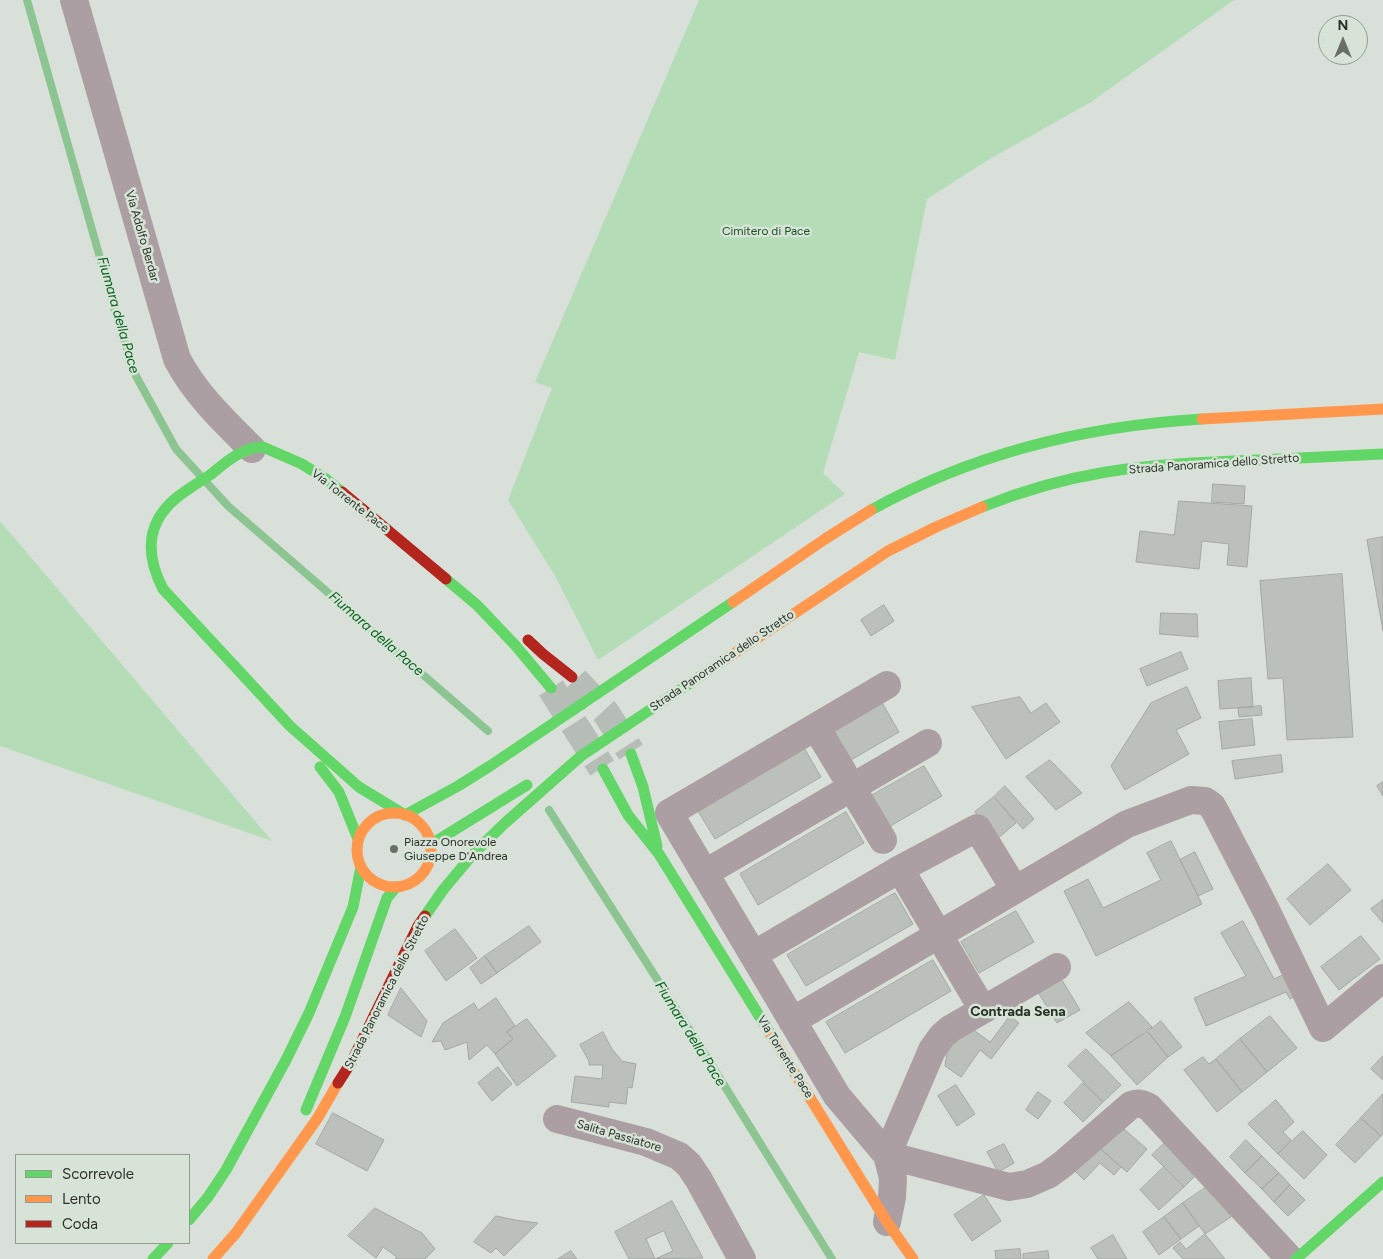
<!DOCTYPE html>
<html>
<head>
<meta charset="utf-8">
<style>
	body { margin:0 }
	#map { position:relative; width:1383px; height:1259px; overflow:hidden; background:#d9e0d9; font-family:Figtree,sans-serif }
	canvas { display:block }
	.legend { position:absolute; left:15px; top:1154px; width:175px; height:90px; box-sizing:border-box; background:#d6e3d6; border:1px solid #929c92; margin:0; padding:6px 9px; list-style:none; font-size:15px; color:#2c312c }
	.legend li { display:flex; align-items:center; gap:10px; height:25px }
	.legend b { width:25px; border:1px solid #929c92 }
	.north { position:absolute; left:1318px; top:15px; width:50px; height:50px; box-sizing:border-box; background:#d6e3d6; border:1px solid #929c92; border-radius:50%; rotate:0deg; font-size:14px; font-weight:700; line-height:20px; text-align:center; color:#2c312c }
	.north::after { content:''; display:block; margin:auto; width:18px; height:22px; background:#696e69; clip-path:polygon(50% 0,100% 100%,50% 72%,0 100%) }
</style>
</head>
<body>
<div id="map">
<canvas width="1383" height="1259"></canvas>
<ul class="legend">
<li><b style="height:6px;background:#63d668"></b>Scorrevole</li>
<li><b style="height:6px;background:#ff974d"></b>Lento</li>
<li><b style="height:6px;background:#b3261e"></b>Coda</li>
</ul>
<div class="north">N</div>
</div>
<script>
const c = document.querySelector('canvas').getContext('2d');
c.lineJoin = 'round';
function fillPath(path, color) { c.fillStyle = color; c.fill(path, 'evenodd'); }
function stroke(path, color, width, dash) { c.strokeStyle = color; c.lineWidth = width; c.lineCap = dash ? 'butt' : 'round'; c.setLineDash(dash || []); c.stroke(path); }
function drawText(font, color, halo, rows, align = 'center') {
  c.font = font + ' Figtree,sans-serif'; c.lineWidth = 5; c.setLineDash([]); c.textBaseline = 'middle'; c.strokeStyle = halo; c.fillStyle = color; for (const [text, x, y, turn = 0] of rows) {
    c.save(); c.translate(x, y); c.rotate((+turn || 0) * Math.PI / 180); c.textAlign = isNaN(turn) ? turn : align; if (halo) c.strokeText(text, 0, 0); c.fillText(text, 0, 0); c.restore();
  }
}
fillPath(new Path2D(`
	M 699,0 L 1234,0 L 1091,102 L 988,160 L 927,199 L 895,360 L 859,352 L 823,473 L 845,494 L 598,660 L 555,576 L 508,500 L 552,388 L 535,382 Z
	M 0,521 L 272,841 L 0,746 Z`), '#b4dcb7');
stroke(new Path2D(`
	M 27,0 L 117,318 L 136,376 L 176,449 L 228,506 L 488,731
	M 549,810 L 701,1048 L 832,1259`), '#8cc592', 8);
const building = new Path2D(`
	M 1213,484 L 1245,486 L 1244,504 L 1212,502 Z
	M 1179,501 L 1252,506 L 1247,567 L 1227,565 L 1229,544 L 1202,541 L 1199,569 L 1136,562 L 1140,531 L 1174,535 Z
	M 1383,537 L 1383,631 L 1367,540 Z
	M 1342,574 L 1353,737 L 1287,740 L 1283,678 L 1268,679 L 1260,581 Z
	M 884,605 L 894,621 L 871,636 L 861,620 Z
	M 1161,613 L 1197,614 L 1198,637 L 1160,634 Z
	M 1181,652 L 1188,669 L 1147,686 L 1140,669 Z
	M 1251,678 L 1253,707 L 1220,709 L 1218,681 Z
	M 1187,687 L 1201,718 L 1176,730 L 1189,754 L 1125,790 L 1111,766 L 1151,703 Z
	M 1020,697 L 1031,713 L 1046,703 L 1060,722 L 1006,759 L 972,707 Z
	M 881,701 L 899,732 L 844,764 L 826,733 Z
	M 1261,706 L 1262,715 L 1239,717 L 1238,708 Z
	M 1252,719 L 1255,745 L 1222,749 L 1219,722 Z
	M 803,746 L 821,777 L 715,839 L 696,808 Z
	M 1281,755 L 1283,772 L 1235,779 L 1232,761 Z
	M 1050,760 L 1082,793 L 1056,810 L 1026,777 Z
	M 924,766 L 942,796 L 887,828 L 869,797 Z
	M 1383,782 L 1383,796 L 1377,786 Z
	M 1005,786 L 1034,819 L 1023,829 L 994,797 Z
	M 994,797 L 1016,823 L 997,839 L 975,812 Z
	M 846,812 L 864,843 L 758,905 L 740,874 Z
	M 1171,841 L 1202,904 L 1096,956 L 1064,891 L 1088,879 L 1103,908 L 1161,880 L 1147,853 Z
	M 1195,852 L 1213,889 L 1198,896 L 1180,860 Z
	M 1328,864 L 1351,890 L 1310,925 L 1287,899 Z
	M 895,893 L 913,924 L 806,986 L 787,955 Z
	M 1383,900 L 1383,923 L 1371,909 Z
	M 1016,911 L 1034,942 L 979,973 L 961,942 Z
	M 1243,921 L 1274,979 L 1287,973 L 1299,994 L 1290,999 L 1286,992 L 1206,1026 L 1194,998 L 1246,976 L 1221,933 Z
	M 529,926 L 541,942 L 497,973 L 485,956 Z
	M 455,929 L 477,958 L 446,981 L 425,951 Z
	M 1361,936 L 1380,959 L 1339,990 L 1321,967 Z
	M 485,956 L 497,973 L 481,984 L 470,968 Z
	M 933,960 L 951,991 L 845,1053 L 826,1022 Z
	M 1062,980 L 1080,1010 L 1057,1023 L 1039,994 Z
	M 401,988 L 427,1021 L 421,1037 L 388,1015 Z
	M 496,998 L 515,1026 L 507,1032 L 513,1039 L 495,1054 L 487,1045 L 469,1060 L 467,1042 L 445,1050 L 441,1041 L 432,1042 L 443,1023 L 474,1003 L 478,1010 Z
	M 1129,1002 L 1152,1027 L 1111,1056 L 1086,1033 Z
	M 1010,1016 L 1019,1023 L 991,1059 L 980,1050 L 961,1077 L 945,1066 L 949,1038 L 971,1028 L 990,1042 Z
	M 1270,1016 L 1297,1048 L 1267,1072 L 1240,1039 Z
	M 527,1019 L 556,1056 L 517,1086 L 495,1054 L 513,1039 L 507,1032 Z
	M 1161,1021 L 1182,1047 L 1168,1057 L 1148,1032 Z
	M 603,1032 L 612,1049 L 622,1061 L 636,1064 L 632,1088 L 628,1087 L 626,1104 L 609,1102 L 609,1107 L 571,1102 L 575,1076 L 602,1079 L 603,1065 L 589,1065 L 589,1061 L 580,1045 Z
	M 1148,1032 L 1168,1057 L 1137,1085 L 1111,1056 Z
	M 1240,1039 L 1267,1072 L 1242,1092 L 1216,1059 Z
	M 1086,1049 L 1121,1085 L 1103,1102 L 1068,1066 Z
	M 1383,1056 L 1383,1080 L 1371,1069 Z
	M 1203,1057 L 1209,1064 L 1216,1059 L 1242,1092 L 1217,1112 L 1184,1070 Z
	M 498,1067 L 512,1084 L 492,1101 L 478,1083 Z
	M 1083,1083 L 1103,1102 L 1083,1122 L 1064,1103 Z
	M 956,1085 L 975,1114 L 957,1126 L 938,1096 Z
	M 1038,1092 L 1051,1101 L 1038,1119 L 1026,1110 Z
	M 1383,1094 L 1383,1133 L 1381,1136 L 1361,1118 Z
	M 1276,1100 L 1294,1122 L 1283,1132 L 1291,1140 L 1278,1154 L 1248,1124 Z
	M 333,1113 L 384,1140 L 367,1171 L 316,1144 Z
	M 1361,1118 L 1381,1136 L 1355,1163 L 1336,1145 Z
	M 1117,1123 L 1147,1149 L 1127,1172 L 1096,1145 Z
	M 1303,1131 L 1327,1155 L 1304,1179 L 1278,1154 Z
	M 1169,1139 L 1200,1171 L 1184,1187 L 1152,1155 Z
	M 1246,1140 L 1262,1156 L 1245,1173 L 1230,1157 Z
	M 1004,1144 L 1014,1163 L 998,1172 L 987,1152 Z
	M 1096,1145 L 1121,1167 L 1114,1175 L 1100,1163 L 1084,1180 L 1074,1170 Z
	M 1262,1156 L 1279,1173 L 1262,1189 L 1245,1173 Z
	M 1164,1167 L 1184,1187 L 1159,1210 L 1140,1190 Z
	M 1279,1173 L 1290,1185 L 1274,1202 L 1262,1189 Z
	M 1290,1185 L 1305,1200 L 1288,1216 L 1274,1202 Z
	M 1208,1186 L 1231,1217 L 1205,1234 L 1183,1203 Z
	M 984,1195 L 1001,1221 L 972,1241 L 954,1215 Z
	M 672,1201 L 703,1258 L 629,1259 L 615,1232 ZM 664,1231 L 673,1251 L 655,1259 L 646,1239 Z
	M 1183,1203 L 1199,1226 L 1181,1239 L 1164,1217 Z
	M 375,1208 L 422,1233 L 435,1249 L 425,1259 L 395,1259 L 397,1257 L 383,1247 L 376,1258 L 348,1236 Z
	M 496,1216 L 515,1220 L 538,1223 L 504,1256 L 496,1248 L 491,1253 L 474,1242 Z
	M 1164,1217 L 1181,1239 L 1159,1255 L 1143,1232 Z
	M 1205,1234 L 1225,1259 L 1183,1259 L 1173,1248 L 1180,1242 L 1186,1249 Z
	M 1113,1235 L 1127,1259 L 1098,1259 L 1091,1248 Z
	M 1020,1249 L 1021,1259 L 996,1259 L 995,1251 Z
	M 571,1251 L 577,1259 L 558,1259 Z
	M 1048,1251 L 1049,1259 L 1023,1259 L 1023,1254 Z`);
fillPath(building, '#bbc0bb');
stroke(building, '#a3a8a3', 1);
stroke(new Path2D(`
	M 575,680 L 606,713 L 631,752
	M 551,688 L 602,768`), '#b6bdb6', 28, [28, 14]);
stroke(new Path2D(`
	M 74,0 L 177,359 C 196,395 223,420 252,449
	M 887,685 L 669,813 L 837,1096 L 887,1155 L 1009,1187 L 1027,1184 L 1048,1175 L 1063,1164 L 1131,1105 C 1138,1102 1142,1104 1149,1107 L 1290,1259
	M 816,727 L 843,772
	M 852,788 L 883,840
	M 900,869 L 983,1010
	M 705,873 L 928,743
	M 753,955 L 900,869 L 977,828 L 978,829 L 1015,890
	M 792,1021 L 1127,824 L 1191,800 L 1205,801 L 1212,806 L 1216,813 L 1266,910 L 1323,1028 L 1383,978
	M 557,1119 L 646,1142 L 679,1156 L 689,1165 L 699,1180 L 742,1259
	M 887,1222 L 892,1197 L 893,1178 L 887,1155 L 932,1050 L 942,1036 L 950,1029 L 1057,967`), '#ac9fa3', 28);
stroke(new Path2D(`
	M 342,492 L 326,479 L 302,464 L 263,447 C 242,447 225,463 210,475 C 198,483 186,490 175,499 C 145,525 146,556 163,589 L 290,726 L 359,787 L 405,815
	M 982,507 C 1022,491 1064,479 1106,472 C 1156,464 1207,462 1258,460 C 1299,458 1341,456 1383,454
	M 871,510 C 974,453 1084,426 1202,419
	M 446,579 L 477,605 L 515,645 L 551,688
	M 631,754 L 643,787 L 657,846
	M 320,767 L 339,792 L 358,839
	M 603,769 L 628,815 L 659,854 L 771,1035
	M 405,815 L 458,786 L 490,766 L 733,602
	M 430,845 L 527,785
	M 425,916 L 443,890 L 473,854 L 505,823 L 581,756 L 726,659
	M 306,1110 L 345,1017 L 387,898 L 396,887
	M 189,1220 L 208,1197 L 226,1170 L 286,1060 L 309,1013 L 353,907 L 361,867
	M 153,1259 L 168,1243
	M 1296,1259 L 1383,1182`), '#63d668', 11);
stroke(new Path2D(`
	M 1202,419 L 1383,409
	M 733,602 L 825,539 L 871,510
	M 726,659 L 888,551 L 936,527 L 982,507
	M357 850a37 37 0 1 1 74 0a37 37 0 1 1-74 0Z
	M 771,1035 L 887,1222 L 913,1259
	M 213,1259 L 236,1233 L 317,1119 L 338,1083`), '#ff974d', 11);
stroke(new Path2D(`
	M 342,492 L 446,579
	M 528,640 L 543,654 L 572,677
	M 338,1083 L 352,1061 L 418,926 L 425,916`), '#b3261e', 11);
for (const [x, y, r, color] of [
	[394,849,5,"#696e69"]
]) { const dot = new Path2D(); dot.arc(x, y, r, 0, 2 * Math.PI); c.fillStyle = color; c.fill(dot); stroke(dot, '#d6e3d6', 2); }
drawText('12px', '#1c5224', '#d6e3d6', [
	["Cimitero di Pace",766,231]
]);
drawText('12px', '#2c312c', '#d6e3d6', [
	["Via Adolfo Berdar",142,236,74],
	["Strada Panoramica dello Stretto",1214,464,-4],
	["Via Torrente Pace",350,501,38],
	["Strada Panoramica dello Stretto",722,661,-34],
	["Strada Panoramica dello Stretto",387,992,-63],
	["Via Torrente Pace",785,1057,58],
	["Salita Passiatore",619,1136,16]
]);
drawText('12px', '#2c312c', '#d6e3d6', [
	["Piazza Onorevole",404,842],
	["Giuseppe D'Andrea",404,856]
], 'left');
drawText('italic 14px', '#07611f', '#d6e3d6', [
	["Fiumara della Pace",118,315,74],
	["Fiumara della Pace",376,634,41],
	["Fiumara della Pace",690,1034,58]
]);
drawText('bold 14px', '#293329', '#d6e3d6', [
	["Contrada Sena",1018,1012]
]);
</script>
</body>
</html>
